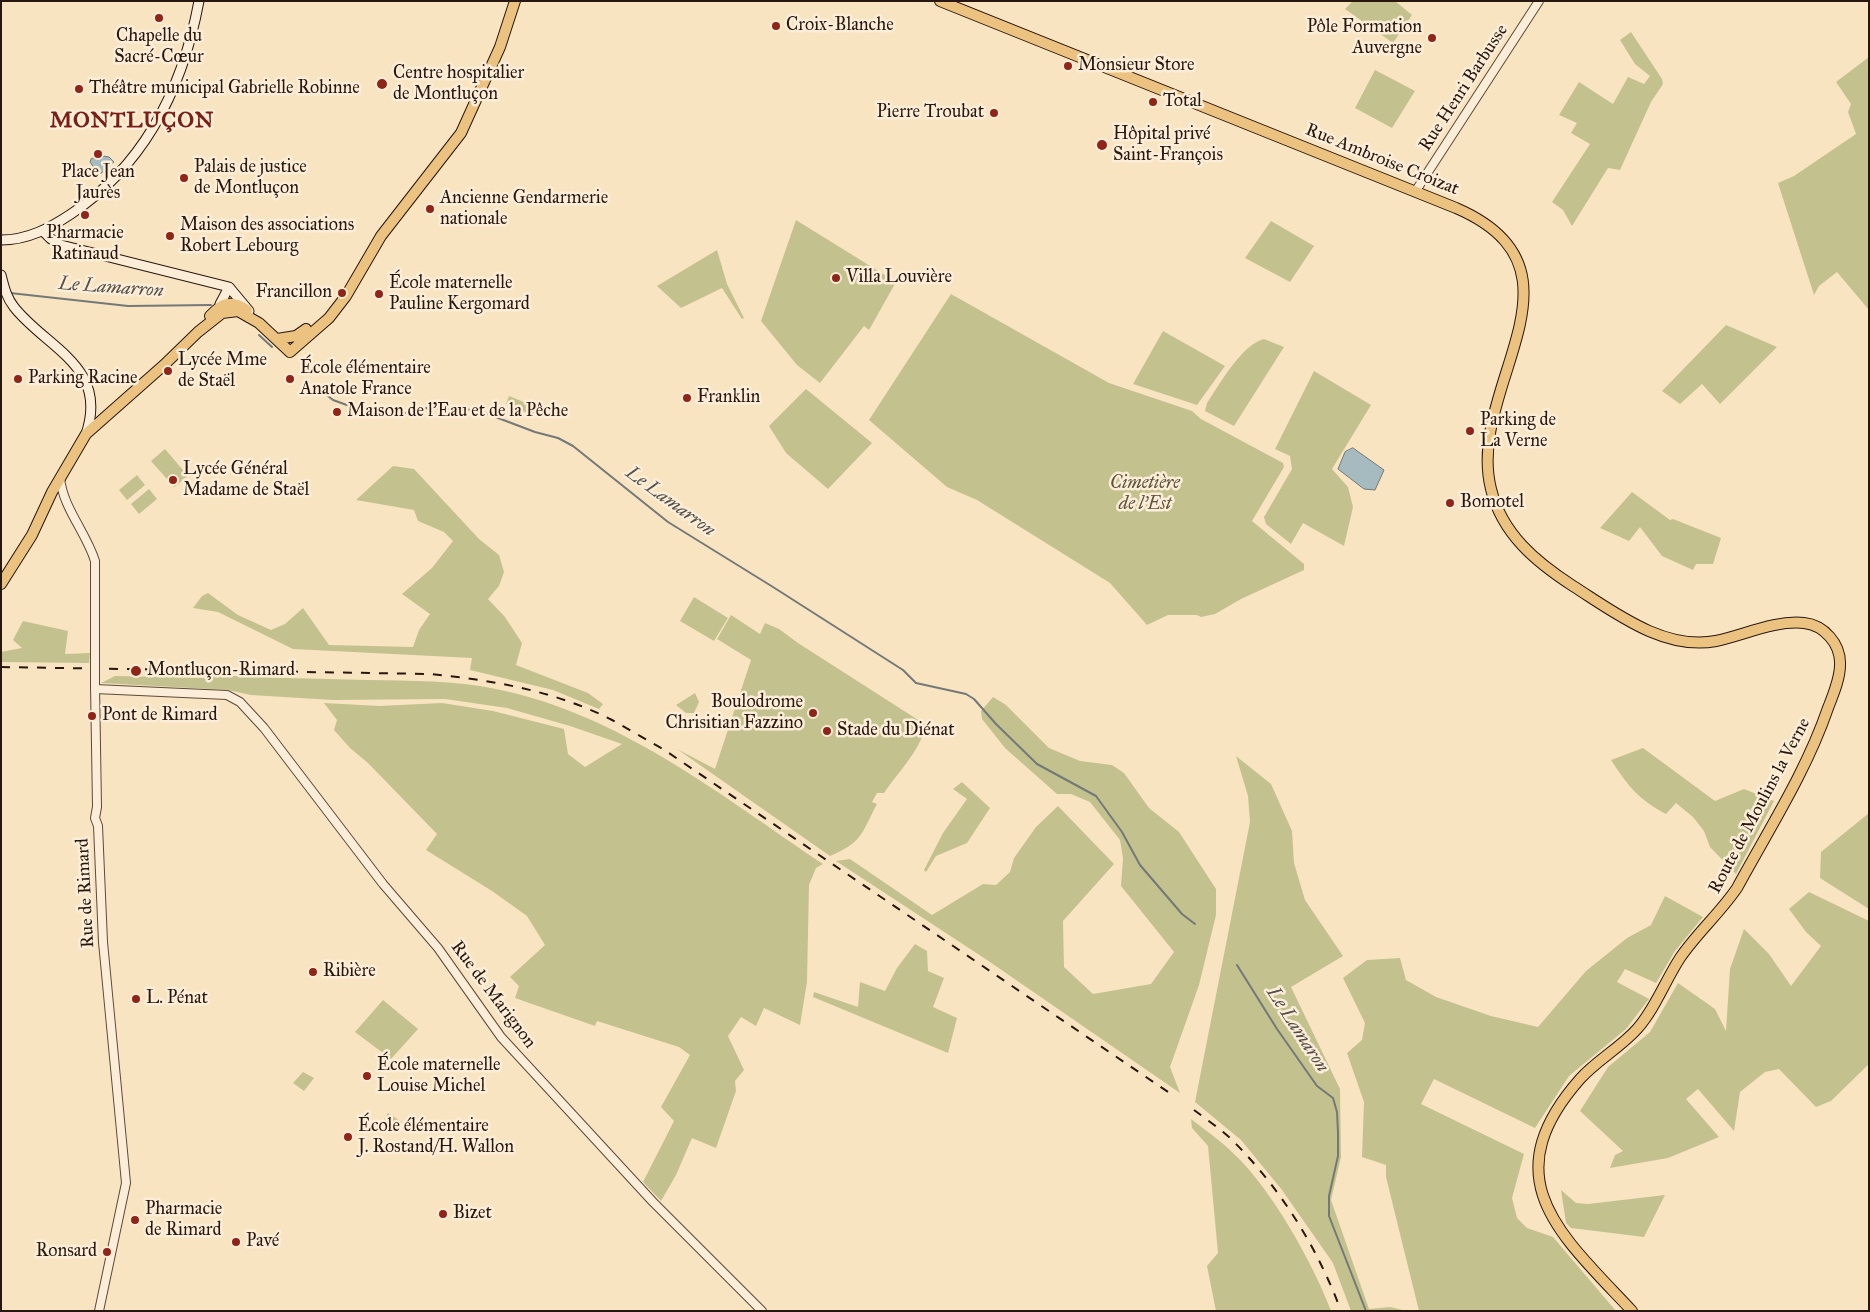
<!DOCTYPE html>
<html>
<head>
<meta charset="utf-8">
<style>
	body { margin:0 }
	#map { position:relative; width:1870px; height:1312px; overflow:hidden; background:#f9e4c1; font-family:"IM FELL Great Primer",serif }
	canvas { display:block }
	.frame { position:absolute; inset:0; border:2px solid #27170e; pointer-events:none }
</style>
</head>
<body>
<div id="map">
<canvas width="1870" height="1312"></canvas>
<div class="frame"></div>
</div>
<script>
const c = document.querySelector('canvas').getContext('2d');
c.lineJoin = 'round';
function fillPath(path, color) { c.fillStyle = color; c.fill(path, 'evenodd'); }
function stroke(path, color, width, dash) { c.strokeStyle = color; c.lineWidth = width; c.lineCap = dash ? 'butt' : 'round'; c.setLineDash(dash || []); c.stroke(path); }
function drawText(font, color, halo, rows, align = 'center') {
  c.font = font + ' "IM FELL Great Primer",serif'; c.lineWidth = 5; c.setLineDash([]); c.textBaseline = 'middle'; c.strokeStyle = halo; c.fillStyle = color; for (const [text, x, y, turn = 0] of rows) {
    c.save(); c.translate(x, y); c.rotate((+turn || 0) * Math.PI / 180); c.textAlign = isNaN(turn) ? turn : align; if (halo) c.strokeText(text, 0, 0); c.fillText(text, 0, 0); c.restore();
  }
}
fillPath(new Path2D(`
	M 1353,1 L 1395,1 L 1412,15 L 1393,43 L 1345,9 Z
	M 1631,32 L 1662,79 L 1663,84 L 1651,102 L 1620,170 L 1608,168 L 1572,226 L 1563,210 L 1552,202 L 1590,144 L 1571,133 L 1577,123 L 1559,115 L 1579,82 L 1613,104 L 1628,77 L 1644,84 L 1650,76 L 1635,64 L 1620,40 Z
	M 1869,57 L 1869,310 L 1837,272 L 1819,286 L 1814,295 L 1778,183 L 1794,176 L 1856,134 L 1848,112 L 1851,104 L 1836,82 Z
	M 1375,70 L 1415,91 L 1392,128 L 1355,108 Z
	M 796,220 L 896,282 L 869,330 L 864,326 L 820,383 L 797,365 L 761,321 Z
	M 1271,221 L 1314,246 L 1290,282 L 1245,258 Z
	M 717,250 L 727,284 L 744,318 L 742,319 L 722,288 L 681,308 L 657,286 Z
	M 951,294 L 1109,383 L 1192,411 L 1201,419 L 1283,463 L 1284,467 L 1252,521 L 1304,564 L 1304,570 L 1241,599 L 1215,614 L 1201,617 L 1197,615 L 1168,615 L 1147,625 L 1110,583 L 977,500 L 947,487 L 869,420 Z
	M 1726,325 L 1777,347 L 1720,404 L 1702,384 L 1680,404 L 1662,391 Z
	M 1163,331 L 1225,366 L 1197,405 L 1133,384 Z
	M 1264,339 L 1284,347 L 1234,426 L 1205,411 L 1207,403 C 1220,384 1241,345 1264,339 Z
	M 1314,371 L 1371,405 L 1332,469 L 1348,487 L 1353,507 L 1344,546 L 1303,523 L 1291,544 L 1266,524 L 1264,517 L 1292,469 L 1290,456 L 1275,449 Z
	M 806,389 L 872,443 L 828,489 L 786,453 L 769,426 Z
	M 509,396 L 538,408 L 535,416 L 506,404 Z
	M 165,449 L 188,476 L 174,487 L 151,461 Z
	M 393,466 L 414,469 L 479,539 L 499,555 L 504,572 L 499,586 L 488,599 L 505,617 L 522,643 L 516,665 L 588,693 L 603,704 L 599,709 L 553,690 L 470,670 L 472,658 L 293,649 L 218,612 L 193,608 L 202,596 L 208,593 L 238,615 L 271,630 L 285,624 L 303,608 L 329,645 L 413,647 L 419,630 L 430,614 L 402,594 L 432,568 L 453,541 L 444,532 L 418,521 L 414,510 L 356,500 Z
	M 137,475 L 145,485 L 127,500 L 119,490 Z
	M 149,489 L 157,499 L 139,514 L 131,504 Z
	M 1632,492 L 1670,520 L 1673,519 L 1721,538 L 1713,564 L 1696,564 L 1693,570 L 1662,556 L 1640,527 L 1629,541 L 1600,528 Z
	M 694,597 L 728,618 L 714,641 L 680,621 Z
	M 731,615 L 760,634 L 765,623 L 779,629 L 798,643 L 926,725 C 920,751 899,771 884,793 L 877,793 L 872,802 L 877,804 C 861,834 863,842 830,856 L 677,749 L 715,769 L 751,660 L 717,639 Z
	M 23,621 L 68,631 L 65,654 L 90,653 L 89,663 L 1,662 L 1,652 L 22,648 L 13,640 Z
	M 206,675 C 260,677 314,679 368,680 C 411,681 454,680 496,689 C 620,714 720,795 823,864 L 816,868 L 809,885 L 807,982 L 800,1025 L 764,1008 L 756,1026 L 741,1017 L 728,1036 L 744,1070 L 735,1081 L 736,1091 L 716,1148 L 692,1138 L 676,1175 L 661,1201 L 643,1182 L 674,1121 L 661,1107 L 690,1055 L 679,1047 L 597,1021 L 595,1026 L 515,998 L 519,986 L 510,977 L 545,945 L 527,916 L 492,891 L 426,850 L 437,834 L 368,763 L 350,748 L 334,730 L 337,720 L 324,703 L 379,706 L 442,703 L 493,711 L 564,729 L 568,754 L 585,767 L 622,744 L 570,726 L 507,708 L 445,699 L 333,700 L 251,695 L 228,690 L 101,683 L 115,676 L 206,678 Z
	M 695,693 L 699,702 L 694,713 L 686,713 L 676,705 Z
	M 993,697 L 1006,705 L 1049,748 L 1080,761 L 1112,765 L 1124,773 L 1149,808 L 1179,832 L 1216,889 L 1216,915 L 1199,985 L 1170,1067 L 1180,1093 L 987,960 L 836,861 L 850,859 L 932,915 L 983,884 L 996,885 L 1010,872 L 1014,858 L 1036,827 L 1058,806 L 1114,864 L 1063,921 L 1064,967 L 1093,994 L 1151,984 L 1174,952 L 1121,886 L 1123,858 L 1120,840 L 1090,802 L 1071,794 L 1057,794 L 1005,748 L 982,719 L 981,711 Z
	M 1643,748 L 1715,801 L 1744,789 L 1774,801 L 1736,874 L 1710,847 L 1704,831 L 1693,817 L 1676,803 L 1666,814 C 1638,799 1628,786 1611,760 Z
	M 1236,756 L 1271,784 L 1292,831 L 1294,863 L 1305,900 L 1343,956 L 1291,987 L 1340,1089 L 1341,1157 L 1331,1200 L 1369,1309 L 1390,1307 L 1407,1311 L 1351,1311 L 1333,1263 L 1282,1190 L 1241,1140 L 1195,1102 L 1250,822 L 1248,796 Z
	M 962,782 L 990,808 L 967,843 L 936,856 L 926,872 L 924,870 L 943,833 L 967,799 L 953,789 Z
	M 1869,813 L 1869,909 L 1820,878 L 1821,852 Z
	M 1809,892 L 1869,921 L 1869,1064 L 1831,1101 L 1816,1107 L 1779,1069 L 1765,1072 L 1740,1092 L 1734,1131 L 1698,1089 L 1686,1099 L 1719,1137 L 1668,1158 L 1610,1168 L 1615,1155 L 1623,1151 L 1580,1111 L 1608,1067 L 1650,1032 L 1678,983 L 1715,1009 L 1726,1031 L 1730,969 L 1744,929 L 1769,954 L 1791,986 L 1821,946 L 1806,932 L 1789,909 Z
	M 1665,896 L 1703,917 L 1675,951 L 1656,983 L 1625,969 L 1617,982 L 1649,999 L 1626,1029 L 1569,1076 L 1535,1128 L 1434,1079 L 1421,1104 L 1524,1154 L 1512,1198 L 1517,1218 L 1527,1228 L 1553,1237 L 1616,1311 L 1419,1311 L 1386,1177 L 1386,1165 L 1362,1157 L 1364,1102 L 1347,1053 L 1362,1040 L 1365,1023 L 1343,978 L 1367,960 L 1400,958 L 1406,980 L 1436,997 L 1491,1016 L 1538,1027 L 1586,971 L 1627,938 L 1651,925 Z
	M 915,944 L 927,951 L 928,971 L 944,978 L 933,1007 L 957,1018 L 948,1053 L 813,997 L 814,992 L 858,1007 L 860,982 L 885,991 L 897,968 Z
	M 383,1000 L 418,1029 L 391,1059 L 355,1032 Z
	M 303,1072 L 314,1078 L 304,1091 L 293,1083 Z
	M 388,1113 L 402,1122 L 397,1132 L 382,1123 Z
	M 1191,1119 C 1205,1130 1220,1140 1233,1153 C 1271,1188 1313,1263 1331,1311 L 1216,1311 L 1207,1266 L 1218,1253 L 1208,1146 L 1192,1128 Z
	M 1561,1190 L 1576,1203 L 1588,1204 L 1665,1195 L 1644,1237 L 1571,1228 L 1566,1223 Z`), '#c3c28f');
const water = new Path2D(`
	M 103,156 L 109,157 L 114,162 L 99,175 L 90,162 L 91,159 Z
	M 1353,448 L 1384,470 L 1375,490 L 1364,489 L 1338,469 L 1345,452 Z`);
fillPath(water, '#a5bbbf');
stroke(water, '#737978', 1);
stroke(new Path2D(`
	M 10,293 L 128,306 L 211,305
	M 259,335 L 272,347
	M 319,389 L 333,400 L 355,408 L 385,415 L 402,414 L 427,408 L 477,410 L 535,432 L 558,438 L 573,446 L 668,522 L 773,587 L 903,670 L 916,683 L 966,694 L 974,699 L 996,724 L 1037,764 L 1096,796 L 1122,832 L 1140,865 L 1182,914 L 1195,924
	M 1237,965 L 1277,1029 L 1317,1086 L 1333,1098 L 1337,1112 L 1338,1133 L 1338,1156 L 1329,1196 L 1329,1216 L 1366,1311`), '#737978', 2);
const tertiary = new Path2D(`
	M 1415,192 L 1539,1
	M 60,478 C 63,508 86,532 95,561 L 95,656
	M 95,685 L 97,807 L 95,818 L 98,826 L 103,942 L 126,1183 L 99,1311
	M 95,689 L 227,695 L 240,702 L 264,728 L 383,884 L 438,948 L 501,1037 L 653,1202 L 762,1311`);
const secondary = new Path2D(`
	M 43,231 L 51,239 L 61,245 L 229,287 L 249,311
	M 1,240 C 28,240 50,228 71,214 C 146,164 183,87 199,1
	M 1,275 C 4,286 6,297 14,307 C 46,348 109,366 86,434
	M 220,304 L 229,287`);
const primary = new Path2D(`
	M 940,1 L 1456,208 C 1600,270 1465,387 1491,489 C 1502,534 1536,562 1573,586 C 1614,612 1664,651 1716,641 C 1744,635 1775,620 1804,623 C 1824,625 1841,644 1840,665 C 1840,679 1833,695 1828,708 C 1806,772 1769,829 1737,888 C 1720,913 1697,933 1680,958 C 1665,981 1655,1009 1637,1029 C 1620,1048 1597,1060 1580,1079 C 1492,1179 1560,1234 1632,1311
	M 210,316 C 222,303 231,299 247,310
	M 277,339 L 296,336 L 306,329
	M 1,584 L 32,535 L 52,492 L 86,434 L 164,365 L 198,332 L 222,313 L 238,311 L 259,323 L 290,352 L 329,318 L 346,296 L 381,236 L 461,133 L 500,47 L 515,1`);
stroke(tertiary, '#5c4a3b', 10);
stroke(secondary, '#27170e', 11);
stroke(primary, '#27170e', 12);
stroke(tertiary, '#fbedd7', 8);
stroke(secondary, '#fbedd7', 9);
stroke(primary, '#ecc280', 10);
stroke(new Path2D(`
	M 1,667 L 430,674 C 492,680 556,691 612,720 C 629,729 646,740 663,749 L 1174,1096
	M 1194,1110 C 1206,1119 1219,1128 1230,1138 C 1279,1186 1317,1246 1341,1311`), '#27170e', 2, [9, 9]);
const tertiaryBridge = new Path2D(`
	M 95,684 L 95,656`);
stroke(tertiaryBridge, '#5c4a3b', 10, []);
stroke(tertiaryBridge, '#fbedd7', 8);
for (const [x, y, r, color] of [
	[159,18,5,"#8f2418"],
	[776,26,5,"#8f2418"],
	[1432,38,5,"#8f2418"],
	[1068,66,5,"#8f2418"],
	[382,84,6,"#8f2418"],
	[79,89,5,"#8f2418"],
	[1153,102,5,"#8f2418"],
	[994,113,5,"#8f2418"],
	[1102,145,6,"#8f2418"],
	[98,154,5,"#8f2418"],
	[184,178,5,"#8f2418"],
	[430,209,5,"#8f2418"],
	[85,215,5,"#8f2418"],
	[170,236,5,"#8f2418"],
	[836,278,5,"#8f2418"],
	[342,293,5,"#8f2418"],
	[379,294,5,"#8f2418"],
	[168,371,5,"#8f2418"],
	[18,379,5,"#8f2418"],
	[290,379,5,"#8f2418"],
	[687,398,5,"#8f2418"],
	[337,412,5,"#8f2418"],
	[1470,431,5,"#8f2418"],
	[173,480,5,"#8f2418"],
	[1450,503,5,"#8f2418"],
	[136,671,6,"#8f2418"],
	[813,713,5,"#8f2418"],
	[92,716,5,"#8f2418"],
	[827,731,5,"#8f2418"],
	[313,972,5,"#8f2418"],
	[136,999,5,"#8f2418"],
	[367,1076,5,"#8f2418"],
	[348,1137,5,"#8f2418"],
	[443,1214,5,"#8f2418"],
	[135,1220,5,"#8f2418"],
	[236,1242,5,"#8f2418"],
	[107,1252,5,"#8f2418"]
]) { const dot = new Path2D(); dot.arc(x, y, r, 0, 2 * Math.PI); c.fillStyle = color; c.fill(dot); stroke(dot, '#fbedd7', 2); }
drawText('18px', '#27170e', '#fbedd7', [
	["Croix-Blanche",786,26],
	["Pôle Formation",1422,28,"right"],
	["Auvergne",1422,49,"right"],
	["Chapelle du",159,37,"center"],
	["Sacré-Cœur",159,58,"center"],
	["Monsieur Store",1078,66],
	["Centre hospitalier",393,74],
	["de Montluçon",393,95],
	["Théâtre municipal Gabrielle Robinne",89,89],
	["Total",1163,102],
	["Pierre Troubat",984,113,"right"],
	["Hôpital privé",1113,135],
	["Saint-François",1113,156],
	["Palais de justice",194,168],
	["de Montluçon",194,189],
	["Place Jean",98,173,"center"],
	["Jaurès",98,194,"center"],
	["Ancienne Gendarmerie",440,199],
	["nationale",440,220],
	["Maison des associations",180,226],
	["Robert Lebourg",180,247],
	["Pharmacie",85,234,"center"],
	["Ratinaud",85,255,"center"],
	["Villa Louvière",846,278],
	["École maternelle",389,284],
	["Pauline Kergomard",389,305],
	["Francillon",332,293,"right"],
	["Lycée Mme",178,361],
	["de Staël",178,382],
	["École élémentaire",300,369],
	["Anatole France",300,390],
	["Parking Racine",28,379],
	["Franklin",697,398],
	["Maison de l'Eau et de la Pêche",347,412],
	["Parking de",1480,421],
	["La Verne",1480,442],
	["Lycée Général",183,470],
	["Madame de Staël",183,491],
	["Bomotel",1460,503],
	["Montluçon-Rimard",147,671],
	["Boulodrome",803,703,"right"],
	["Chrisitian Fazzino",803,724,"right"],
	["Pont de Rimard",102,716],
	["Stade du Diénat",837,731],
	["Ribière",323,972],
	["L. Pénat",146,999],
	["École maternelle",377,1066],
	["Louise Michel",377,1087],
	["École élémentaire",358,1127],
	["J. Rostand/H. Wallon",358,1148],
	["Pharmacie",145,1210],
	["de Rimard",145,1231],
	["Bizet",453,1214],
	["Pavé",246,1242],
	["Ronsard",97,1252,"right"]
], 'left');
drawText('18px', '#27170e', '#fbedd7', [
	["Rue Henri Barbusse",1464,88,-57],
	["Rue Ambroise Croizat",1382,160,22],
	["Route de Moulins la Verne",1760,806,-62],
	["Rue de Rimard",86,893,-93],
	["Rue de Marignon",493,995,53]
]);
drawText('italic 18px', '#5e533b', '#fbedd7', [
	["Cimetière",1145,484],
	["de l’Est",1145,505]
]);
drawText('italic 19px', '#53504c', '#fbedd7', [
	["Le Lamarron",111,288,4],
	["Le Lamarron",670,502,36],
	["Le Lamaron",1297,1030,57]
]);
c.letterSpacing = '1px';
drawText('bold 22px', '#7a1f14', '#fbedd7', [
	["MONTLUÇON",132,122]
]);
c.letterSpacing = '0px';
</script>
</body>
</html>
